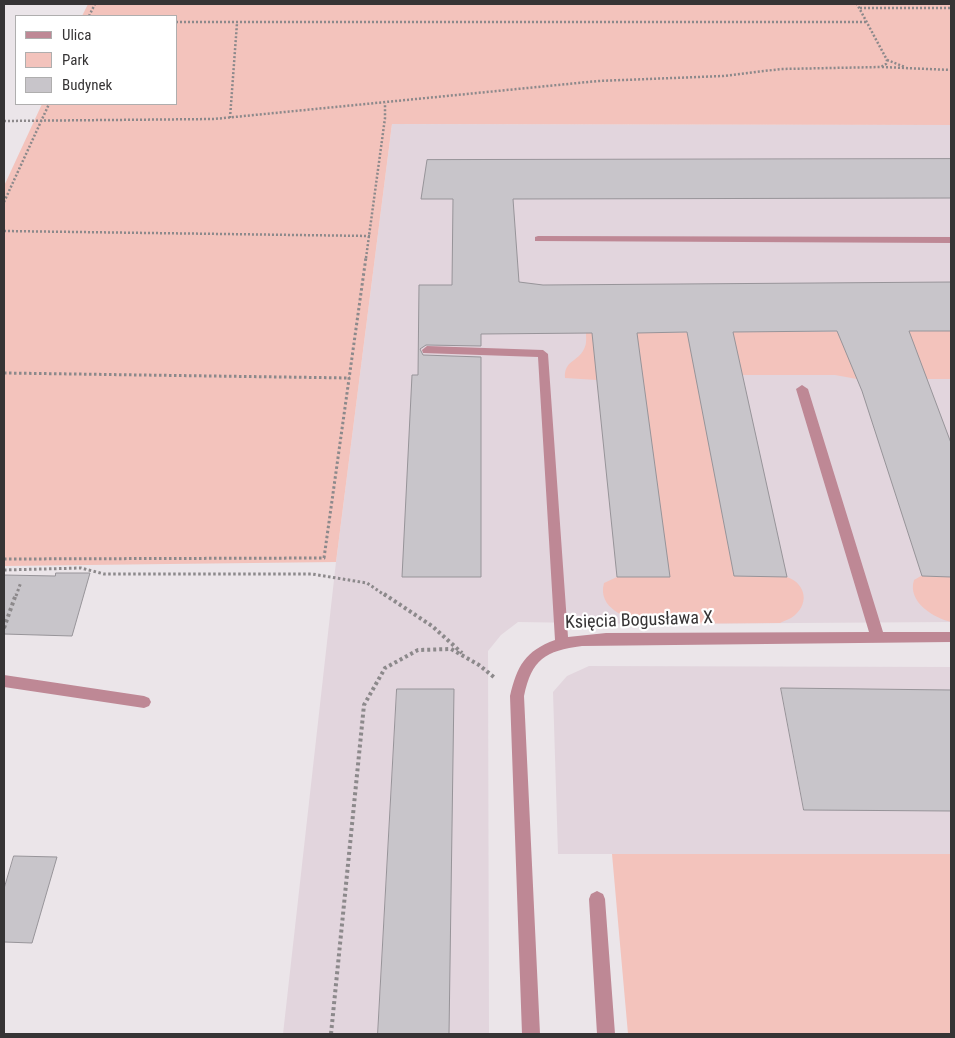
<!DOCTYPE html>
<html>
<head>
<meta charset="utf-8">
<style>
	body { margin:0 }
	#map { position:relative; width:955px; height:1038px; overflow:hidden; background:#ebe5e9; font-family:"Roboto Condensed",sans-serif }
	canvas { display:block }
	.frame { position:absolute; inset:0; border:5px solid #363435; pointer-events:none }
	.legend { position:absolute; left:15px; top:15px; width:162px; height:90px; box-sizing:border-box; background:#fff; border:1px solid #afaeae; margin:0; padding:6px 9px; list-style:none; font-size:15px; color:#363435 }
	.legend li { display:flex; align-items:center; gap:10px; height:25px }
	.legend b { width:25px; border:1px solid #afaeae }
</style>
</head>
<body>
<div id="map">
<canvas width="955" height="1038"></canvas>
<div class="frame"></div>
<ul class="legend">
<li><b style="height:6px;background:#be8895"></b>Ulica</li>
<li><b style="height:14px;background:#f3c3bc"></b>Park</li>
<li><b style="height:14px;background:#c8c5ca"></b>Budynek</li>
</ul>
</div>
<script>
const c = document.querySelector('canvas').getContext('2d');
c.lineJoin = 'round';
function fillPath(path, color) { c.fillStyle = color; c.fill(path, 'evenodd'); }
function stroke(path, color, width, dash) { c.strokeStyle = color; c.lineWidth = width; c.lineCap = dash ? 'butt' : 'round'; c.setLineDash(dash || []); c.stroke(path); }
function drawText(font, color, halo, rows, align = 'center') {
  c.font = font + ' "Roboto Condensed",sans-serif'; c.lineWidth = 4.5; c.setLineDash([]); c.textBaseline = 'middle'; c.strokeStyle = halo; c.fillStyle = color; for (const [text, x, y, turn = 0] of rows) {
    c.save(); c.translate(x, y); c.rotate((+turn || 0) * Math.PI / 180); c.textAlign = isNaN(turn) ? turn : align; if (halo) c.strokeText(text, 0, 0); c.fillText(text, 0, 0); c.restore();
  }
}
fillPath(new Path2D(`
	M 392,124 L 951,125 L 951,622 L 645,624 L 518,622 L 501,635 L 488,651 L 489,1034 L 283,1034 L 336,562 Z
	M 589,666 L 951,667 L 951,854 L 558,854 L 553,692 L 567,676 Z`), '#e2d5dd');
fillPath(new Path2D(`
	M 88,4 L 951,4 L 951,125 L 392,124 L 336,562 L 4,566 L 4,186 L 42,104 L 176,104 L 176,16 L 82,16 Z
	M 951,331 L 951,379 L 857,379 L 835,375 L 696,375 L 734,576 L 787,577 C 807,584 810,606 791,618 C 788,620 783,621 780,623 L 645,624 C 626,618 597,608 604,583 L 617,577 L 669,577 L 597,380 L 565,378 C 564,360 578,362 584,349 C 587,344 586,338 586,333 Z
	M 921,576 L 951,577 L 951,622 C 934,618 907,602 914,580 Z
	M 612,854 L 951,854 L 951,1034 L 628,1034 Z`), '#f3c3bc');
const building = new Path2D(`
	M 951,159 L 951,198 L 513,199 L 519,282 L 543,285 L 951,282 L 951,331 L 909,331 L 951,443 L 951,577 L 922,576 L 862,391 L 837,331 L 733,332 L 787,577 L 734,576 L 687,332 L 637,333 L 670,577 L 617,577 L 592,333 L 481,334 L 481,346 L 426,345 L 420,349 L 423,355 L 481,357 L 481,577 L 402,577 L 412,375 L 418,375 L 419,285 L 452,285 L 453,199 L 421,199 L 427,160 Z
	M 56,573 L 90,573 L 72,636 L 4,634 L 4,575 L 55,576 Z
	M 781,688 L 951,690 L 951,811 L 804,810 Z
	M 397,689 L 454,689 L 449,1034 L 378,1034 Z
	M 14,856 L 57,857 L 32,943 L 4,942 L 4,889 Z`);
fillPath(building, '#c8c5ca');
stroke(building, '#979499', 1);
stroke(new Path2D(`
	M 860,8 L 951,8
	M 89,16 L 95,4
	M 176,22 L 867,22
	M 887,60 L 905,67
	M 882,67 L 951,70
	M 230,118 L 237,23
	M 4,121 L 214,119 L 598,81 L 723,76 L 781,69 L 881,67 L 886,64 L 887,60 L 857,4
	M 4,202 L 49,104
	M 4,231 L 370,236
	M 366,258 L 385,118 L 385,103`), '#8c898b', 2.5, [2, 2]);
stroke(new Path2D(`
	M 4,373 L 350,378
	M 4,559 L 324,558 L 366,257
	M 4,570 L 81,568 L 104,574 L 312,574 L 367,583 L 386,596
	M 16,596 L 21,582`), '#8c898b', 3, [2.5, 2.5]);
stroke(new Path2D(`
	M 384,594 L 432,626 L 462,653
	M 4,628 L 16,594
	M 331,1034 L 364,705 L 385,668 L 418,650 L 451,649 L 479,665 L 495,678`), '#8c898b', 4, [3, 3]);
fillPath(new Path2D(`
	M 538,236 L 951,237 L 951,243 L 535,241 L 535,237 Z
	M 427,346 L 543,350 L 548,354 L 568,637 L 606,633 L 869,632 L 796,389 L 802,385 L 808,389 L 883,632 L 951,632 L 951,642 L 582,646 C 545,651 532,659 524,696 L 540,1034 L 522,1034 L 510,696 C 517,666 525,651 555,640 L 538,357 L 423,353 L 422,350 Z
	M 4,675 L 144,696 L 149,698 L 151,702 L 149,706 L 144,708 L 4,687 Z
	M 597,891 L 603,894 L 605,899 L 615,1034 L 597,1034 L 589,899 L 591,894 Z`), '#be8895');
drawText('18px', '#363435', '#fff', [
	["Księcia Bogusława X",639,621,-2]
]);
</script>
</body>
</html>
